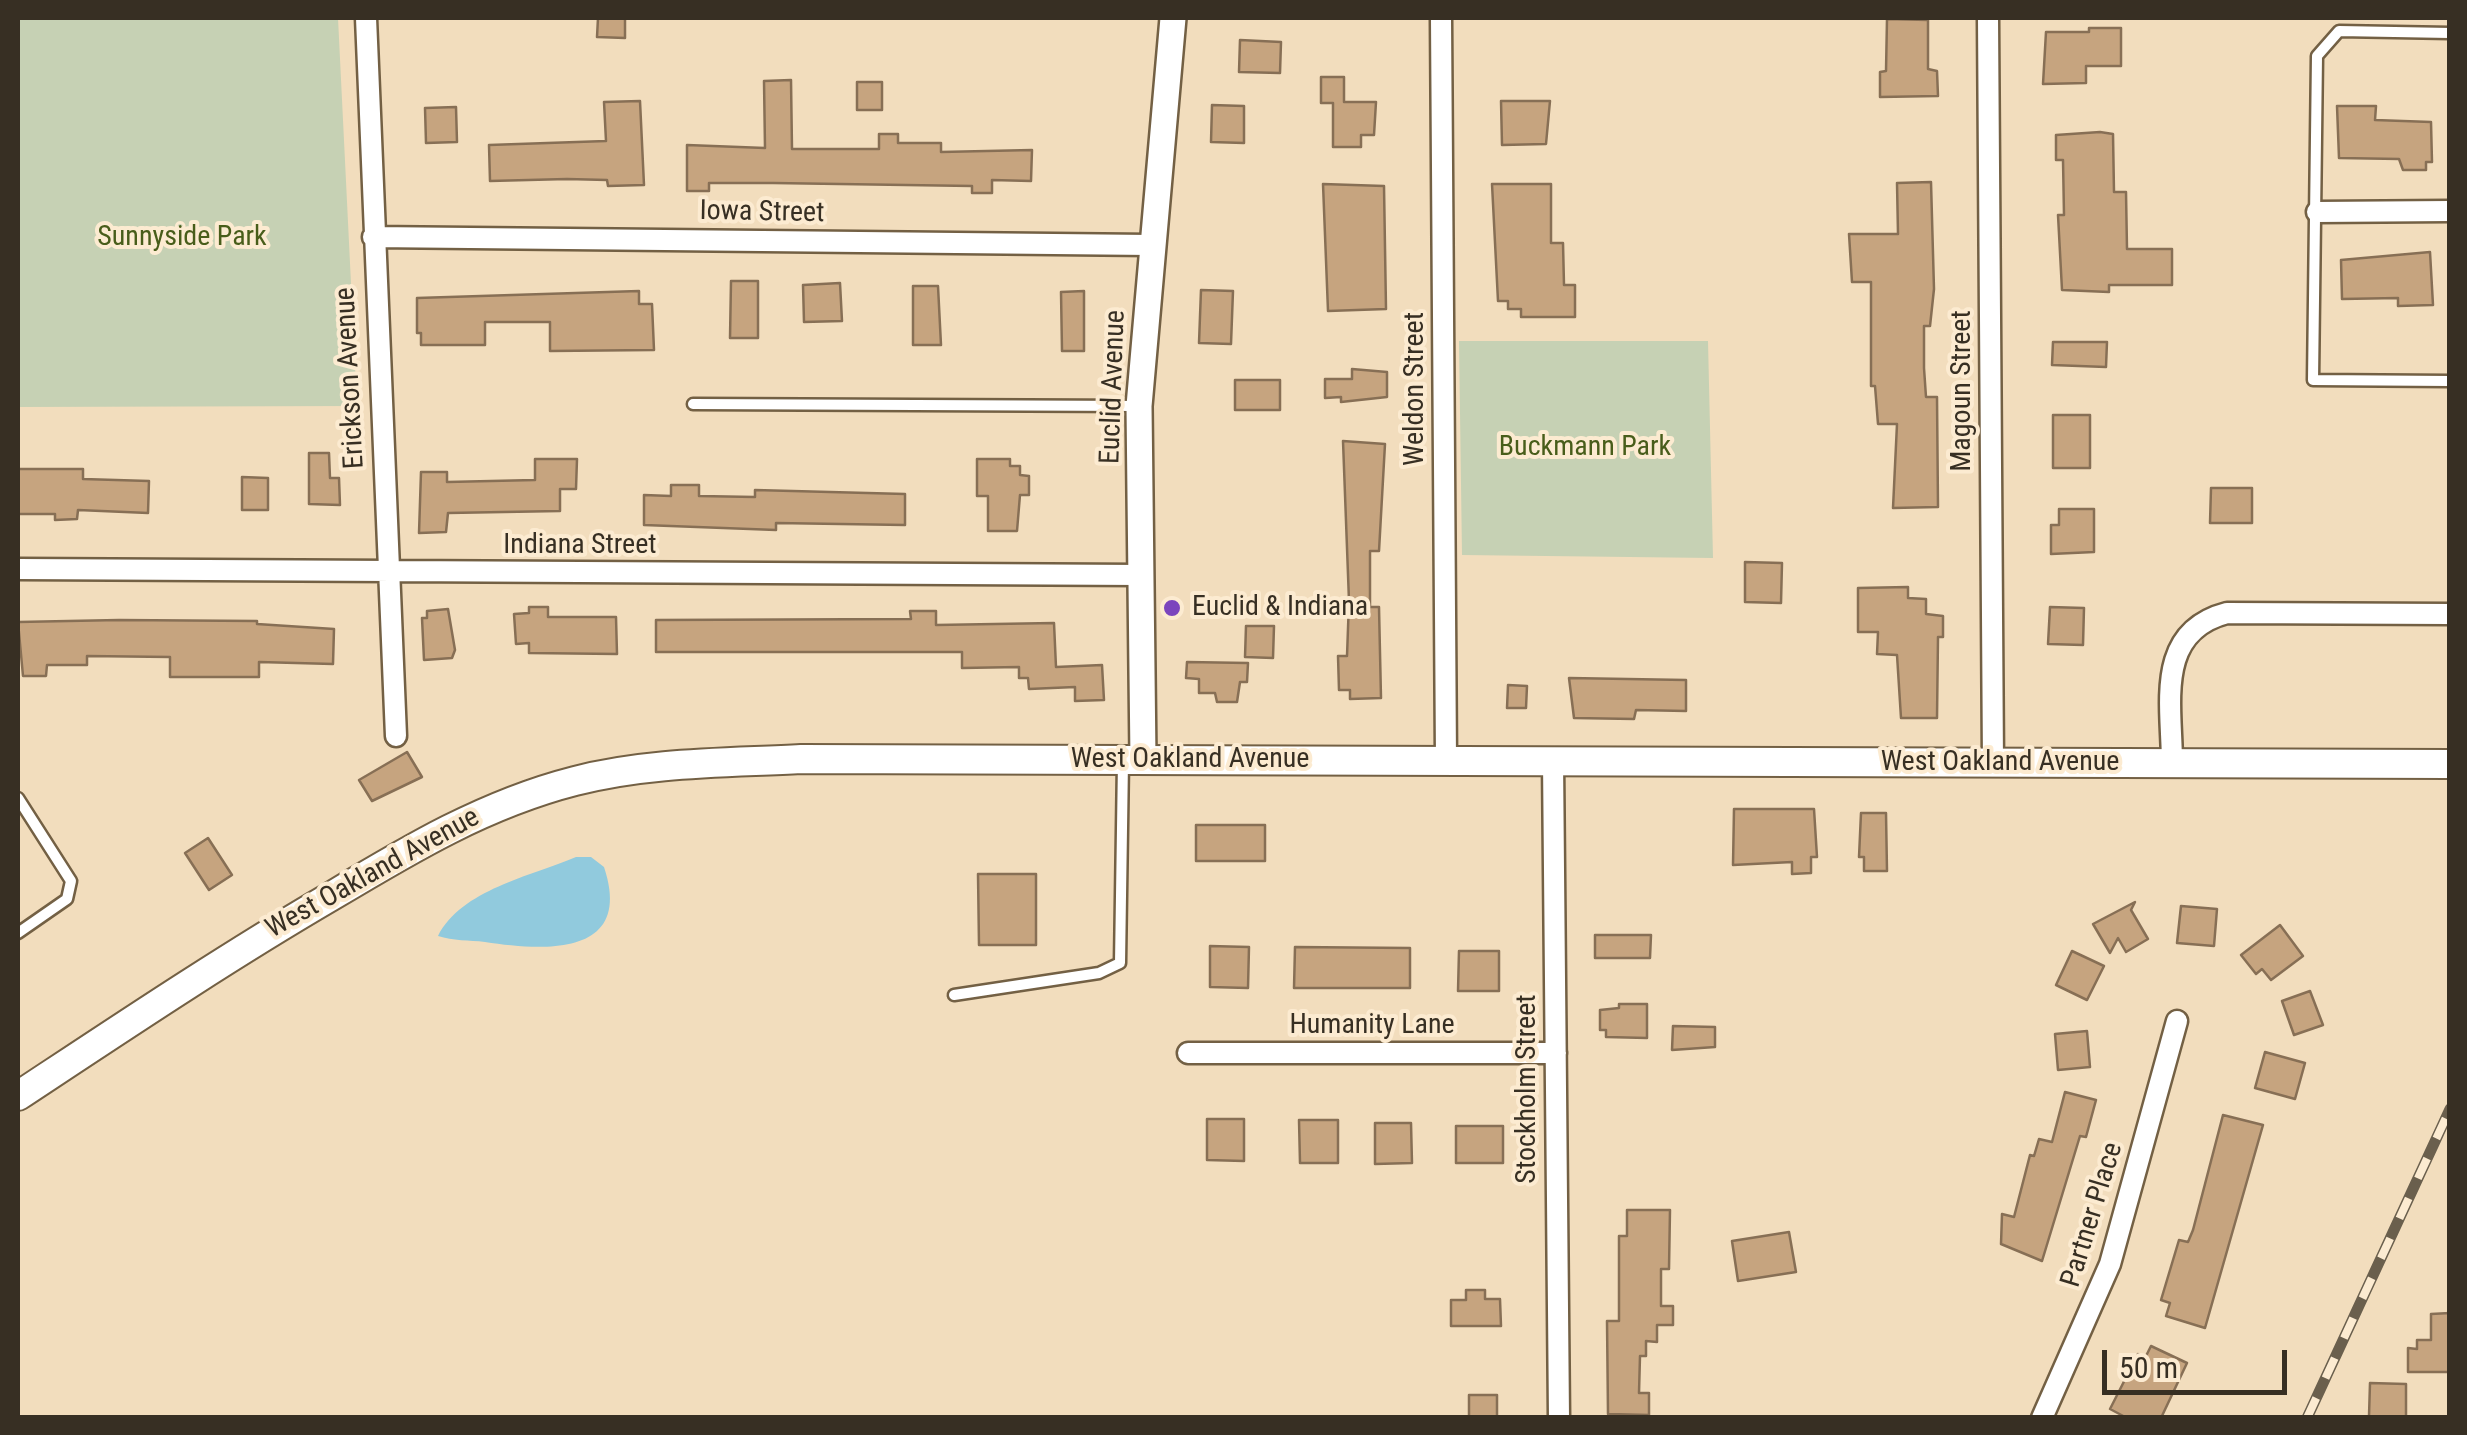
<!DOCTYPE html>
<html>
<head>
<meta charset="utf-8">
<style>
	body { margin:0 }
	#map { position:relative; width:2467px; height:1435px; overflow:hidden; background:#f2ddbd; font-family:"Roboto Condensed",sans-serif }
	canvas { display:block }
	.frame { position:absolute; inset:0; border:20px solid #372f23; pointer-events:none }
	.scale { position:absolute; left:2102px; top:1350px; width:185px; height:45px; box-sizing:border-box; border:5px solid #372f23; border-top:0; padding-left:12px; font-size:30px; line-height:35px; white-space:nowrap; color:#372f23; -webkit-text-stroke:8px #fcebd1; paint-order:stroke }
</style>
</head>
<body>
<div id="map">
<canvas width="2467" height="1435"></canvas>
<div class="frame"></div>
<div class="scale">50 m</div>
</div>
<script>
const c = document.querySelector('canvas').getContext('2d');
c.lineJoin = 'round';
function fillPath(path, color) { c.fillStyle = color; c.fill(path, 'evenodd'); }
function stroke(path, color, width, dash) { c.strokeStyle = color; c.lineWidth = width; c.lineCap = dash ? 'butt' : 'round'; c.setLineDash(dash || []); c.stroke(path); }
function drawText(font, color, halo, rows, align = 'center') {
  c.font = font + ' "Roboto Condensed",sans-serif'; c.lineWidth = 8; c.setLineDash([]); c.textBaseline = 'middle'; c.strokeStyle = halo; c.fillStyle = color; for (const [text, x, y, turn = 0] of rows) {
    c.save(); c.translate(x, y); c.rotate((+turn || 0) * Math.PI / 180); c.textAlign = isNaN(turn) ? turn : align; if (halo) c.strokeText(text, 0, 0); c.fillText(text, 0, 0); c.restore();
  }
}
fillPath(new Path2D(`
	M 18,18 L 338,18 L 357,406 L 18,407 Z
	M 1459,341 L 1708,341 L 1713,558 L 1462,555 Z`), '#c6d1b4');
fillPath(new Path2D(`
	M 576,857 L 591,857 L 604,867 C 634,957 544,951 485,942 C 469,940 453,941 438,936 C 461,890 531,876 576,857 Z`), '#91cadd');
const building = new Path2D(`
	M 598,18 L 625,18 L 625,38 L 597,37 Z
	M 1887,19 L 1928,20 L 1928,69 L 1937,71 L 1938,96 L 1880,97 L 1880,72 L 1886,71 Z
	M 2089,28 L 2121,28 L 2121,66 L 2086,66 L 2086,83 L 2043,84 L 2046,32 L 2089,32 Z
	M 1240,40 L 1281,42 L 1280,73 L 1239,72 Z
	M 1321,77 L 1344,77 L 1344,102 L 1376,102 L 1374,135 L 1361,135 L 1361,147 L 1333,147 L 1333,103 L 1321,103 Z
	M 791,80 L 792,149 L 879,149 L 879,134 L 898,134 L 898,143 L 941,143 L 941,152 L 1032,150 L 1031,181 L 992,180 L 992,193 L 972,193 L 972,186 L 773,183 L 709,183 L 709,191 L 687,191 L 687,145 L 765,148 L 764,81 Z
	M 857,82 L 882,82 L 882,110 L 857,110 Z
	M 640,101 L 644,185 L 608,186 L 607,180 L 567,179 L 490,181 L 489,145 L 606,141 L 604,102 Z
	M 1501,101 L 1550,101 L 1546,144 L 1502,145 Z
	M 1212,105 L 1244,106 L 1244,143 L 1211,142 Z
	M 2337,106 L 2376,106 L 2375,120 L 2431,122 L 2432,162 L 2426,162 L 2426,170 L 2403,170 L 2399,159 L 2339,158 Z
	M 456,107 L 457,142 L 426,143 L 425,108 Z
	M 2100,132 L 2113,134 L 2114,192 L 2126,192 L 2127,249 L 2172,249 L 2172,285 L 2109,285 L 2109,292 L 2062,290 L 2058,215 L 2064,215 L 2063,160 L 2056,160 L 2056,135 Z
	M 1931,182 L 1934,289 L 1930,326 L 1924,326 L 1924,368 L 1926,397 L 1937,397 L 1938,507 L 1893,508 L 1897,424 L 1878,424 L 1875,386 L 1871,386 L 1871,282 L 1852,282 L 1849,234 L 1898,234 L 1897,183 Z
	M 1323,184 L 1384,186 L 1386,309 L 1328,311 Z
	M 1492,184 L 1551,184 L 1551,243 L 1563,243 L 1564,285 L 1575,285 L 1575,317 L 1521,317 L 1521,309 L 1508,309 L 1508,301 L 1498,301 Z
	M 2430,252 L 2433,305 L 2398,306 L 2398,298 L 2342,299 L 2341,260 Z
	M 731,281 L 758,281 L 758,338 L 730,338 Z
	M 840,283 L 842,321 L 804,322 L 803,285 Z
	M 913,286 L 938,286 L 941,345 L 913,345 Z
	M 1201,290 L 1233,291 L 1231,344 L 1199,343 Z
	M 639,291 L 639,304 L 652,304 L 654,350 L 550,351 L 550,322 L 485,322 L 485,345 L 421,345 L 421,333 L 417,333 L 417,298 Z
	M 1084,291 L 1084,351 L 1062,351 L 1061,292 Z
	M 2053,342 L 2107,342 L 2106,367 L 2052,365 Z
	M 1352,369 L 1387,372 L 1387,397 L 1341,402 L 1341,397 L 1325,398 L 1325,379 L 1352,379 Z
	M 1235,380 L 1280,380 L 1280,410 L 1235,410 Z
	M 2053,415 L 2090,415 L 2090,468 L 2053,468 Z
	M 1343,441 L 1385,444 L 1379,551 L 1370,551 L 1370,607 L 1379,607 L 1381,698 L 1350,699 L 1350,690 L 1339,690 L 1338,656 L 1347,656 L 1349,601 Z
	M 309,453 L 329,453 L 330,478 L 339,478 L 340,505 L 309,504 Z
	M 535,459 L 577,459 L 576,489 L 560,489 L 560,511 L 448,513 L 446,532 L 419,533 L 421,472 L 447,472 L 447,482 L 535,480 Z
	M 977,459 L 1010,459 L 1010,466 L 1020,466 L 1020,475 L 1029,476 L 1029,495 L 1020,495 L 1017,531 L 988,531 L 988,496 L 977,496 Z
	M 18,469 L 83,469 L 83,479 L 149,481 L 148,513 L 78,510 L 77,519 L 55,520 L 55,514 L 18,514 Z
	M 242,477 L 268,478 L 268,510 L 242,510 Z
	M 671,485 L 699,485 L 699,496 L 755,497 L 755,490 L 905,494 L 905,525 L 776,523 L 776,530 L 644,525 L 644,495 L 671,496 Z
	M 2211,488 L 2252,488 L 2252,523 L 2210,523 Z
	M 2059,509 L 2094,509 L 2094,552 L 2051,554 L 2051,525 L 2059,525 Z
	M 1745,562 L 1782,563 L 1781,603 L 1745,602 Z
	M 1908,587 L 1908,598 L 1926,599 L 1926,614 L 1943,616 L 1943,637 L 1938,637 L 1937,718 L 1901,718 L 1897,655 L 1877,654 L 1878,632 L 1858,632 L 1858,588 Z
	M 529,607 L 548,607 L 548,617 L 616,617 L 617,654 L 529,653 L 529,643 L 516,644 L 514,614 L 529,613 Z
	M 2050,607 L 2084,608 L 2083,645 L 2048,644 Z
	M 448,609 L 455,650 L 452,658 L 424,660 L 422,618 L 427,618 L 427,611 Z
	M 910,611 L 936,611 L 936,625 L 1054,623 L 1056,667 L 1102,665 L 1104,700 L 1075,701 L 1075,687 L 1029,689 L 1028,678 L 1019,678 L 1019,667 L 962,668 L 962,652 L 656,652 L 656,620 L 911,619 Z
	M 119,620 L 257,621 L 257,624 L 334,629 L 333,664 L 259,662 L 259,677 L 170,677 L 170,657 L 87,656 L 87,665 L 47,665 L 46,676 L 23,676 L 18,622 Z
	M 1246,626 L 1274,626 L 1273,658 L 1245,657 Z
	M 1187,662 L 1248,663 L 1247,682 L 1240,682 L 1237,702 L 1217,702 L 1215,693 L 1199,693 L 1199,679 L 1186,678 Z
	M 1569,678 L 1686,680 L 1686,711 L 1636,710 L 1634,719 L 1574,718 Z
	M 1508,685 L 1527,686 L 1526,708 L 1507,708 Z
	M 407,752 L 422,777 L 372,801 L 359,780 Z
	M 1734,809 L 1814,809 L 1817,857 L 1811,857 L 1811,873 L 1792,874 L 1792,862 L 1733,865 Z
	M 1861,813 L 1886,813 L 1887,871 L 1864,871 L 1864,857 L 1859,857 Z
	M 1196,825 L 1265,825 L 1265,861 L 1196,861 Z
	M 208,838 L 232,875 L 209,890 L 185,853 Z
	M 978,874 L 1036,874 L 1036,945 L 979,945 Z
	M 2135,902 L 2131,910 L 2148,939 L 2126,952 L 2118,938 L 2110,953 L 2093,924 Z
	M 2181,906 L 2217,909 L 2214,946 L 2177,943 Z
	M 2280,925 L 2303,956 L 2271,980 L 2262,969 L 2256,974 L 2241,955 Z
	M 1595,935 L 1651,935 L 1650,958 L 1595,958 Z
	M 1210,946 L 1249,947 L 1248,988 L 1210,987 Z
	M 1295,947 L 1410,948 L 1410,988 L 1294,988 Z
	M 1459,951 L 1499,951 L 1499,991 L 1458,991 Z
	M 2072,951 L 2104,966 L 2087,1000 L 2056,985 Z
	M 2310,991 L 2323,1025 L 2294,1035 L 2282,1001 Z
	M 1619,1004 L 1647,1004 L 1647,1038 L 1606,1037 L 1606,1030 L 1600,1030 L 1600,1010 L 1619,1008 Z
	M 1673,1026 L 1715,1027 L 1715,1047 L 1672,1050 Z
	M 2087,1031 L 2090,1067 L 2058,1070 L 2055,1034 Z
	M 2265,1052 L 2305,1063 L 2295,1099 L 2255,1088 Z
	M 2065,1092 L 2096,1100 L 2086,1137 L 2080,1136 L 2042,1261 L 2001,1244 L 2002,1214 L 2014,1217 L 2030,1155 L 2034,1156 L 2039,1139 L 2052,1142 Z
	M 2223,1115 L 2263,1125 L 2205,1328 L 2166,1316 L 2170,1303 L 2161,1300 L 2179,1240 L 2188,1242 L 2193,1230 Z
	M 1207,1119 L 1244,1119 L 1244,1161 L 1207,1160 Z
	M 1299,1120 L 1338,1120 L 1338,1163 L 1300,1163 Z
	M 1375,1123 L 1411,1123 L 1412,1163 L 1375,1164 Z
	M 1456,1126 L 1503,1126 L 1503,1163 L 1456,1163 Z
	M 1627,1210 L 1670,1210 L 1669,1269 L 1661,1269 L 1661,1306 L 1673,1306 L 1673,1325 L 1657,1325 L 1657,1342 L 1646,1341 L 1646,1356 L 1640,1356 L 1639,1393 L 1649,1393 L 1649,1415 L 1608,1414 L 1607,1321 L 1619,1321 L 1619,1236 L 1627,1236 Z
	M 1789,1232 L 1796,1272 L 1738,1281 L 1732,1241 Z
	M 1466,1290 L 1485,1290 L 1485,1299 L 1500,1299 L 1501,1326 L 1451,1326 L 1451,1300 L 1466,1300 Z
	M 2450,1313 L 2450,1372 L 2408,1372 L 2408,1348 L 2417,1349 L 2417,1340 L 2431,1340 L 2431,1314 Z
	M 2151,1346 L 2187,1363 L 2161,1418 L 2127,1418 L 2110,1409 L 2138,1354 L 2145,1358 Z
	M 2370,1383 L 2406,1384 L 2406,1417 L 2369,1416 Z
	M 1469,1395 L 1497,1395 L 1497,1418 L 1469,1418 Z`);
fillPath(building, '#c6a47f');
stroke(building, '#876f55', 2.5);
const service = new Path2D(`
	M 2450,33 L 2339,31 L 2317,56 L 2313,380 L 2450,381
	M 693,404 L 1138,406
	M 18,798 L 71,881 L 67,899 L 18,933
	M 954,995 L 1099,973 L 1120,963 L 1123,761`);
const minor = new Path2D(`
	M 366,18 L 396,736
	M 1441,18 L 1446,760
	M 1988,18 L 1993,764
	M 2317,212 L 2450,211
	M 373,237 L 1151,245
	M 18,569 L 1142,575
	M 1553,760 L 1559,1418
	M 2172,764 C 2172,705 2154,632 2227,613 L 2450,614
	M 1188,1053 L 1556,1053
	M 2042,1418 L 2110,1264 L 2177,1021`);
const tertiary = new Path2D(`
	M 1143,760 L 1139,406 L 1173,18`);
const secondary = new Path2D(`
	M 18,1096 C 121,1028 224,959 330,897 C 410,849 485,804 575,781 C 648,762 727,763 801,759 L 2450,764`);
stroke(service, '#736044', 15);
stroke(minor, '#736044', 25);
stroke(tertiary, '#736044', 30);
stroke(secondary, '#736044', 32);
stroke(service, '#fff', 10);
stroke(minor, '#fff', 20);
stroke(tertiary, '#fff', 25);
stroke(secondary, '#fff', 28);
const rail = new Path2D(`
	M 2307,1418 L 2450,1109`);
stroke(rail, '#6a5f4d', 11);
stroke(rail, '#fcebd1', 8, [22]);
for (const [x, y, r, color] of [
	[1172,608,10,"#7b45bd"]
]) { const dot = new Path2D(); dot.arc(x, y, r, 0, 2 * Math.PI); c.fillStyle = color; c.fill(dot); stroke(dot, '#fcebd1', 4); }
drawText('28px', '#372f23', '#fcebd1', [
	["Iowa Street",762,213,1],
	["Erickson Avenue",351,378,-93],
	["Euclid Avenue",1114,387,-88],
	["Weldon Street",1416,389,-90],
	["Magoun Street",1963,391,-90],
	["Indiana Street",580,546],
	["West Oakland Avenue",1190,760],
	["West Oakland Avenue",2000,763],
	["West Oakland Avenue",373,874,-29],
	["Humanity Lane",1372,1026],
	["Stockholm Street",1528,1089,-90],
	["Partner Place",2093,1215,-73]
]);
drawText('28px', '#485d1a', '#fcebd1', [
	["Sunnyside Park",182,238],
	["Buckmann Park",1585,448]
]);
drawText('28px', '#372f23', '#fcebd1', [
	["Euclid & Indiana",1192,608]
], 'left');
</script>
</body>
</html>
